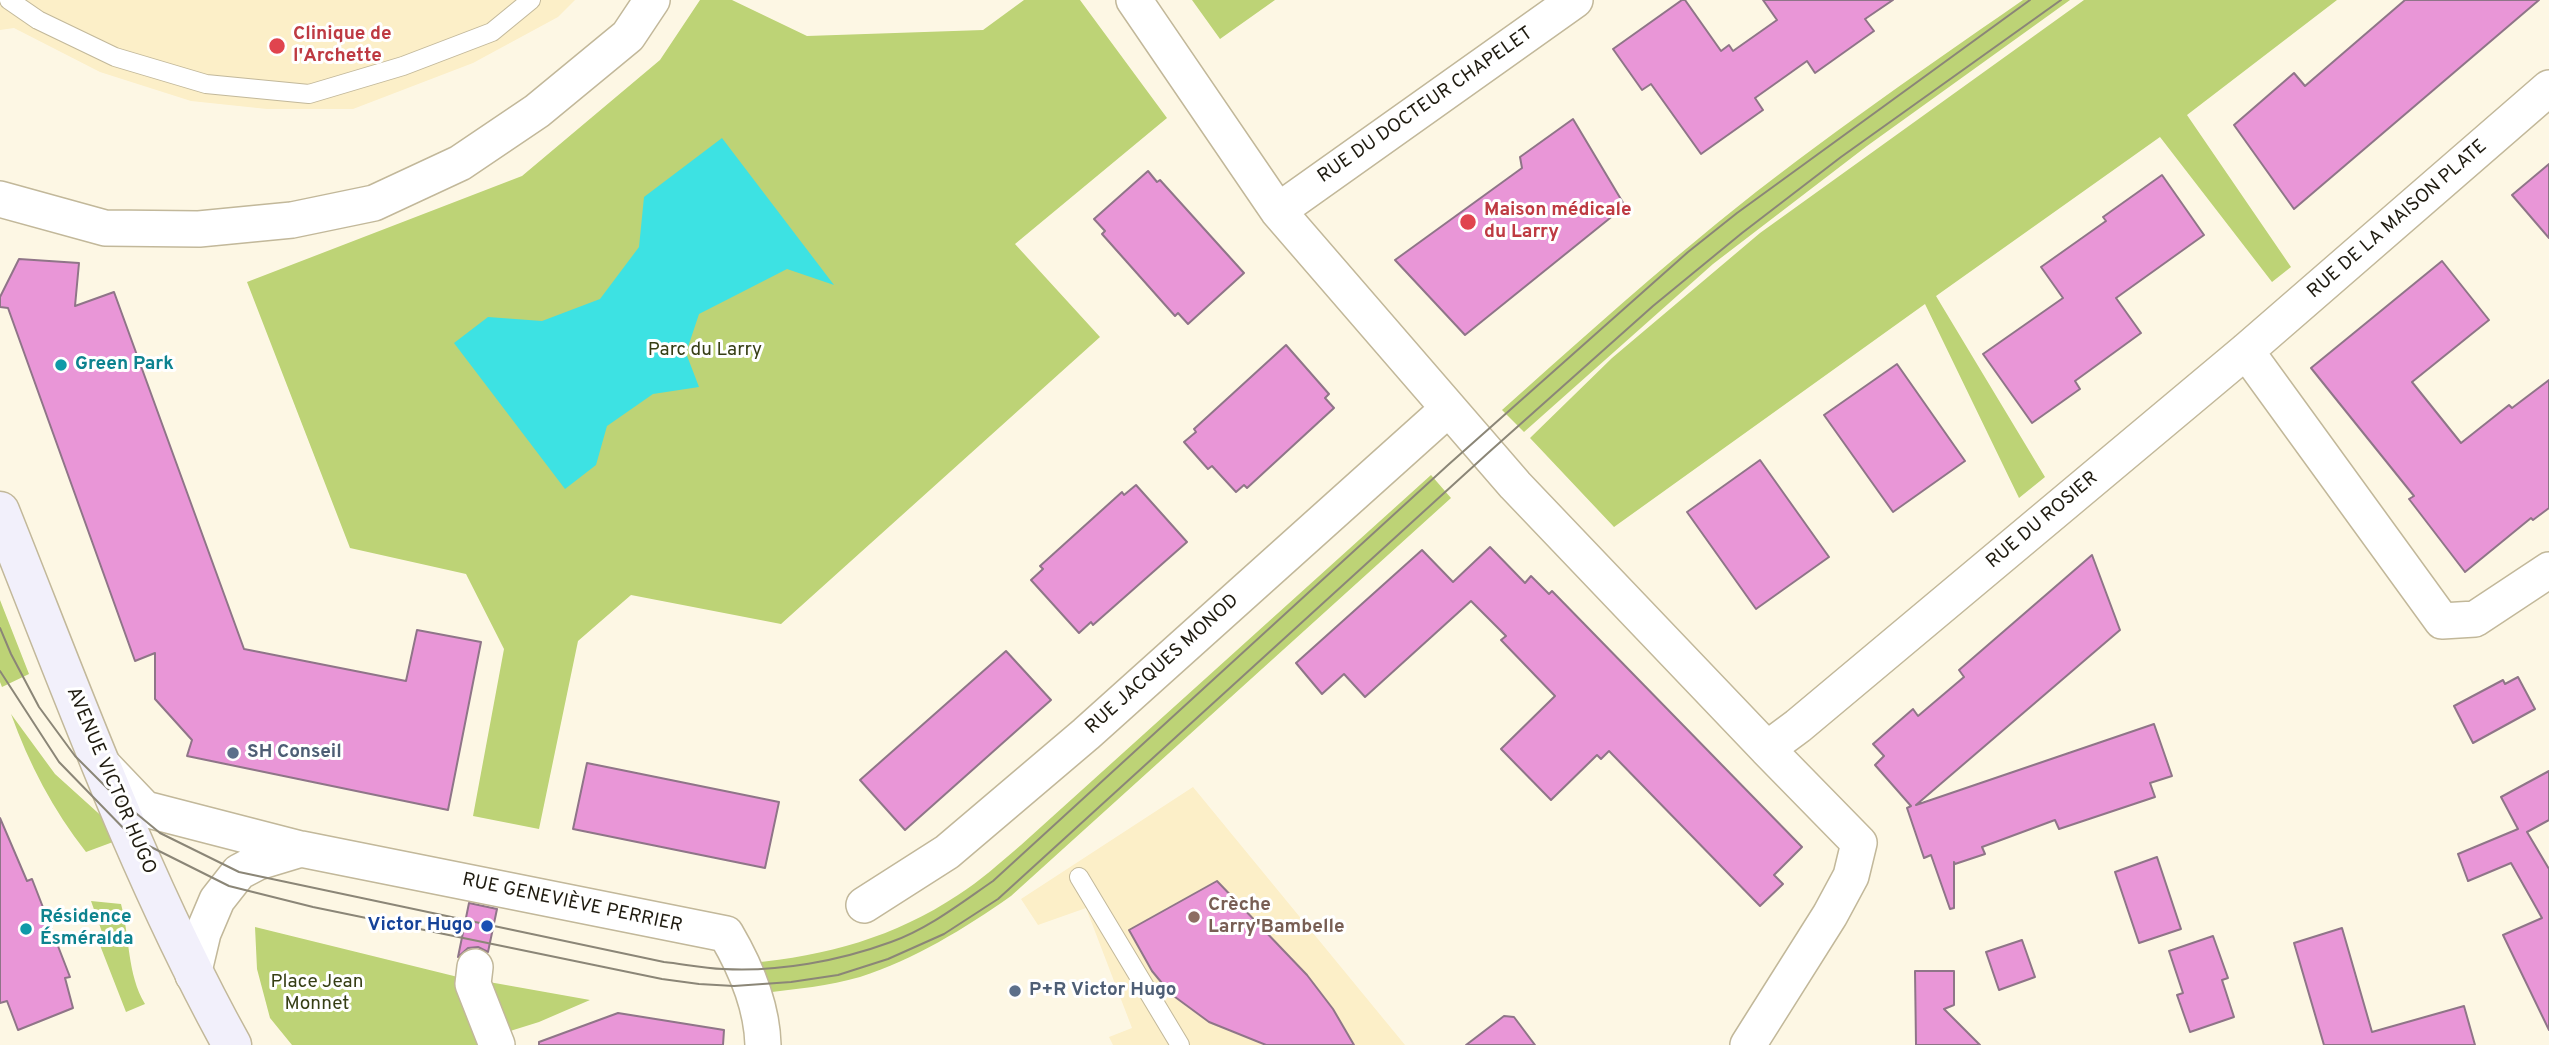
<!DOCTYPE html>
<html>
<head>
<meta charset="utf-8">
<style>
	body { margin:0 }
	canvas { display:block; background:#fdf7e4 }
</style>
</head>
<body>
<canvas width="2549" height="1045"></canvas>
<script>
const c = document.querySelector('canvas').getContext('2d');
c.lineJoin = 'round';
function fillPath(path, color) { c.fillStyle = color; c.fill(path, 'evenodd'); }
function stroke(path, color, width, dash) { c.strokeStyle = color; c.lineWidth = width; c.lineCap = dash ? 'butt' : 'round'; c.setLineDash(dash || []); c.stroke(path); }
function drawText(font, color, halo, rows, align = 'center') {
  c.font = font + ' Overpass,sans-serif'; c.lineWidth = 6; c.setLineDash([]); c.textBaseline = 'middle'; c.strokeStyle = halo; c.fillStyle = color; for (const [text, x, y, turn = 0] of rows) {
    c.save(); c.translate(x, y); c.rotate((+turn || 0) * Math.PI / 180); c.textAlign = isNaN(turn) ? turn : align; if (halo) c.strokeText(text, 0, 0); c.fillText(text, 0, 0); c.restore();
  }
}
fillPath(new Path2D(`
	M 0,0 L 575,0 L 558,17 L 473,63 L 353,109 L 267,109 L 191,101 L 100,72 L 14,28 L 0,30 Z
	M 1193,787 L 1405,1045 L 1113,1045 L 1109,1037 L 1132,1028 L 1086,908 L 1038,925 L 1021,899 Z`), '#fcefc8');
fillPath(new Path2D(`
	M 700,0 L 732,0 L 807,36 L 983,30 L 1024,0 L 1080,0 L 1167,118 L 1015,244 L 1100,337 L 781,624 L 631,595 L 578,641 L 539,829 L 473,816 L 504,649 L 466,574 L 350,548 L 247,282 L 522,176 L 660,60 Z
	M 1192,0 L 1275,0 L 1220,39 Z
	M 2023,0 L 2070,0 L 1867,146 L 1713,264 L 1524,432 L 1502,410 C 1567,352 1631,294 1698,239 C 1801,153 1912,77 2023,0 Z
	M 2084,0 L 2337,0 L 2187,115 L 2291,267 L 2272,282 L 2160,137 L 1936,296 L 2045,477 L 2019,498 L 1925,304 L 1614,527 L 1530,438 L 1612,358 L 1760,233 Z
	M 1431,475 L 1451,498 L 1011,896 C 964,929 915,959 860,977 C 829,986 796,989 764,993 L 751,963 C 826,956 895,937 958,895 C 980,881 1001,862 1021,845 Z
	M 0,600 L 29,674 L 2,687 L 0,682 Z
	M 11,714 L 55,774 L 107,821 L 113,842 L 86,852 C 53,810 29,764 11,714 Z
	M 91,901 L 121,904 C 130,937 127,974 145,1004 L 126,1012 L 96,935 L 102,932 Z
	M 255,927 L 462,978 L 482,1045 L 292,1045 L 270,1018 L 257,969 Z
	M 489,982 L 590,1000 L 539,1022 L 507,1032 Z`), '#bdd376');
fillPath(new Path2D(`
	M 722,138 L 834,285 L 787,269 L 699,314 L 686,353 L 699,387 L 653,394 L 607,426 L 596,465 L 565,489 L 454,343 L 488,317 L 542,321 L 600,299 L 639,247 L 644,197 Z`), '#3de2e3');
const building = new Path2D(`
	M 1682,0 L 1685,0 L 1721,51 L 1729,45 L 1733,51 L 1777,20 L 1763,0 L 1893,0 L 1865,19 L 1874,31 L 1815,73 L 1807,61 L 1755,98 L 1763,110 L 1701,154 L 1651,84 L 1642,90 L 1613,49 Z
	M 2405,0 L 2539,0 L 2294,209 L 2234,125 L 2294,73 L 2305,86 Z
	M 1573,119 L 1625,206 L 1465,335 L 1395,260 L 1522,168 L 1520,157 Z
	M 2549,164 L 2549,238 L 2512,195 Z
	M 1148,171 L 1157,182 L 1160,180 L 1244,273 L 1188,324 L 1178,313 L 1175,316 L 1102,234 L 1105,231 L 1094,219 Z
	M 2162,175 L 2204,235 L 2116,298 L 2141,333 L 2075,381 L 2080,389 L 2032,423 L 1983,354 L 2063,298 L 2041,267 L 2106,221 L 2103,217 Z
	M 19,259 L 79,263 L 75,306 L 114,292 L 244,649 L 406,681 L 417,630 L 481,642 L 448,810 L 187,756 L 192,740 L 155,699 L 155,653 L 135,661 L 8,308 L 0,307 L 0,297 Z
	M 2442,261 L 2489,320 L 2412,382 L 2461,443 L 2509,405 L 2512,408 L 2549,380 L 2549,508 L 2533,520 L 2531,518 L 2465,572 L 2409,499 L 2414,496 L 2311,368 Z
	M 1286,345 L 1329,394 L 1325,398 L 1334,408 L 1247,488 L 1244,485 L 1236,492 L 1212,466 L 1208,469 L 1184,442 L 1196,432 L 1194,429 Z
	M 1897,364 L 1965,461 L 1893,512 L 1824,415 Z
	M 1760,460 L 1829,557 L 1756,609 L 1687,512 Z
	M 1136,485 L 1187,542 L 1093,625 L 1091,622 L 1079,633 L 1031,580 L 1043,569 L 1040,566 L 1122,492 L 1124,495 Z
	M 1490,547 L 1525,583 L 1531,576 L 1549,594 L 1552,591 L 1802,847 L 1774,875 L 1783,884 L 1760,906 L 1609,751 L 1601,759 L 1597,755 L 1551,800 L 1501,749 L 1555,696 L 1501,640 L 1506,636 L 1471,601 L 1365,697 L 1344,674 L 1322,694 L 1296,663 L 1422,550 L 1453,582 Z
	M 2092,555 L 2120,630 L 1916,805 L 2154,724 L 2172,776 L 2150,783 L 2155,797 L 2059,829 L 2055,820 L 1982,847 L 1985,854 L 1955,864 L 1954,862 L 1954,908 L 1950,909 L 1931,855 L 1924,858 L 1907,808 L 1911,806 L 1875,765 L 1884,756 L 1873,744 L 1913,709 L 1918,716 L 1964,677 L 1959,670 Z
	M 1006,651 L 1051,700 L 905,830 L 860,780 Z
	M 2518,677 L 2535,709 L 2473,743 L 2454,706 L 2503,680 L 2505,684 Z
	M 587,763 L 779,802 L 765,868 L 573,829 Z
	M 2549,771 L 2549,820 L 2527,832 L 2549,869 L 2549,1030 L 2503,935 L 2542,918 L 2511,863 L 2468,881 L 2458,854 L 2518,829 L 2501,797 Z
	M 0,818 L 27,881 L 32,879 L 70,977 L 65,978 L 73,1008 L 18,1030 L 7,1001 L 0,1003 Z
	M 2157,857 L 2181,929 L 2139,943 L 2115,872 Z
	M 1217,881 L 1307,975 L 1333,1009 L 1354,1045 L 1266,1045 L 1209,1022 L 1171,994 L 1152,971 L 1129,930 Z
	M 469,903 L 497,909 L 488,952 L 478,947 L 468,948 L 458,957 Z
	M 2342,928 L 2372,1032 L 2464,1006 L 2475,1045 L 2324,1045 L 2294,943 Z
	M 2213,936 L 2228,978 L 2222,980 L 2234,1017 L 2190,1032 L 2177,995 L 2183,993 L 2169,951 Z
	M 2022,940 L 2035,977 L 1999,990 L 1986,952 Z
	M 1915,971 L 1954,971 L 1954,1005 L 1944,1009 L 1980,1045 L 1916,1045 Z
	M 618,1013 L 724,1030 L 723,1045 L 539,1045 L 539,1042 Z
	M 1504,1016 L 1514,1017 L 1535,1045 L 1466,1045 Z`);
fillPath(building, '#e996d7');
stroke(building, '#8f7588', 2);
const lane = new Path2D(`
	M 9,0 L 38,20 L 115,57 L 206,84 L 309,94 L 403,66 L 492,32 L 531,0
	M 1079,877 L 1180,1045`);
const street = new Path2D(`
	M 1134,0 L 1278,211 L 1515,485 L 1767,749
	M 0,199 L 105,228 L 199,229 L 292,220 L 374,203 L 460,163 L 537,111 L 628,36 L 652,0
	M 1278,211 L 1575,0
	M 2246,351 L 2442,621 L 2475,619 L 2549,570
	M 103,765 L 145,809 L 300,849
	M 864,905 L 947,852 L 1086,734 L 1448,409
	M 475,967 L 473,984 L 497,1045
	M 193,975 L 203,933 L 217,900 L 239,872 L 258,862 L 301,849 L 726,934 C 746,968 762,1005 763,1045
	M 1748,1045 L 1830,915 L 1851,876 L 1859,843 L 1767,749 L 1798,726 L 2246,351 L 2549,88`);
const secondary = new Path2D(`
	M 0,511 C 72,691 138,875 232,1045`);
stroke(lane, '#c2b89a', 20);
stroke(street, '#c2b89a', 38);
stroke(secondary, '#c2b89a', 41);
stroke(lane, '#fff', 18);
stroke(street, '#fff', 35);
stroke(secondary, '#f2f0fb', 38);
stroke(new Path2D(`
	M 0,628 L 11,654 L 39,707 L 75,756 L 114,795 L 160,833 L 239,872 L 664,962 C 683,964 703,968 723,969 C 779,972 839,961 891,942 C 928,929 961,903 993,881 L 1448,465 L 1688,252 L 1737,213 L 2030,0
	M 0,671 L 59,762 L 133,838 L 229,886 L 313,907 L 662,979 L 699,984 L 734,986 L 791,982 L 838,975 L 888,959 L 944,934 L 998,899 L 1488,453 L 1653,306 L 1742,233 L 1841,157 L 2061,0`), '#8b8677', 2);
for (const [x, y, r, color] of [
	[277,46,9,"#e0444e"],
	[1468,222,9,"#e0444e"],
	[61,365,7,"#0f9aa8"],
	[233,753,7,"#5c6f8a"],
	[1194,917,7,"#8d6e63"],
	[487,926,7,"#1a4fb4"],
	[26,929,7,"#0f9aa8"],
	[1015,991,7,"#5c6f8a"]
]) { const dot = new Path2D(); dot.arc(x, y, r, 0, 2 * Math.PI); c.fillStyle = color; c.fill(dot); stroke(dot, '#fff', 2.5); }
drawText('bold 19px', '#be3a42', '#fff', [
	["Clinique de",293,35],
	["l'Archette",293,57],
	["Maison médicale",1484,211],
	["du Larry",1484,233]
], 'left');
drawText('19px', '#1f1b10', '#fff', [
	["RUE DU DOCTEUR CHAPELET",1426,106,-35],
	["RUE DE LA MAISON PLATE",2398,220,-41],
	["RUE DU ROSIER",2043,521,-40],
	["RUE JACQUES MONOD",1163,665,-42],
	["AVENUE VICTOR HUGO",110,781,67],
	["RUE GENEVIÈVE PERRIER",572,904,12]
]);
drawText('19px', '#363e15', '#fff', [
	["Parc du Larry",705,351],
	["Place Jean",317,983],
	["Monnet",317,1005]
]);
drawText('bold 19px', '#0d838f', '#fff', [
	["Green Park",75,365],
	["Résidence",40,918],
	["Ésméralda",40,940]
], 'left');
drawText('bold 19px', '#4e5e75', '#fff', [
	["SH Conseil",247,753],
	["P+R Victor Hugo",1029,991]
], 'left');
drawText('bold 19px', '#785e54', '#fff', [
	["Crèche",1208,906],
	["Larry'Bambelle",1208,928]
], 'left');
drawText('bold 19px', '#164399', '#fff', [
	["Victor Hugo",473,926]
], 'right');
</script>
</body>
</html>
